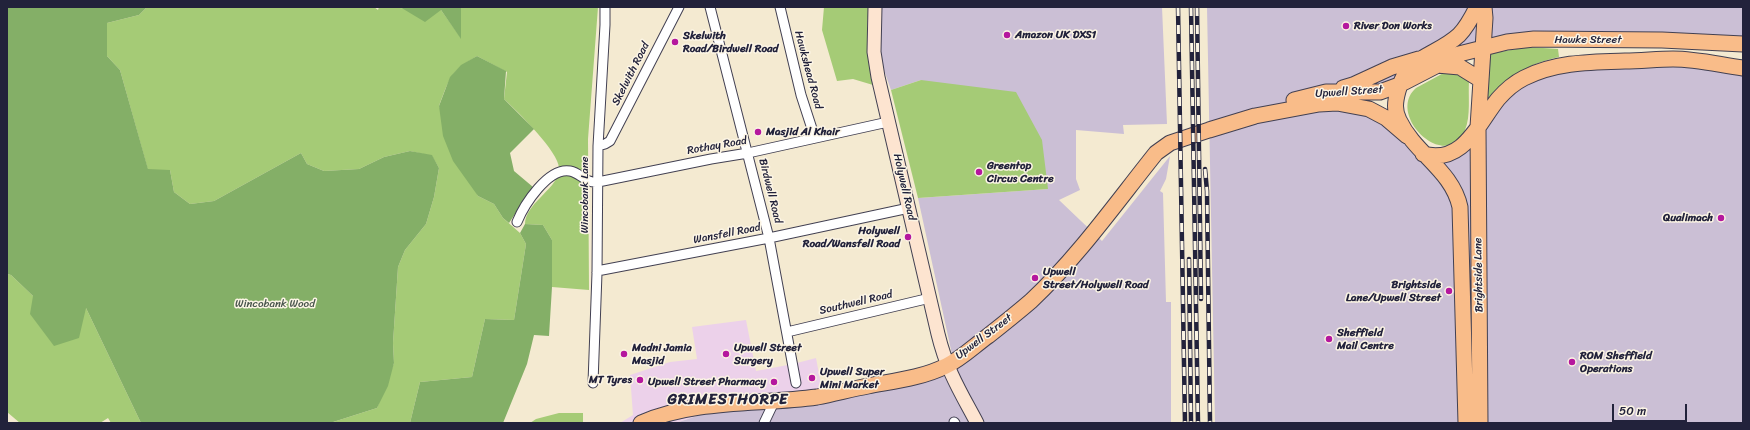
<!DOCTYPE html>
<html>
<head>
<meta charset="utf-8">
<style>
	body { margin:0 }
	#map { position:relative; width:1750px; height:430px; overflow:hidden; background:#f4ead1; font-family:Sriracha,sans-serif }
	canvas { display:block }
	.frame { position:absolute; inset:0; border:8px solid #22223b; pointer-events:none }
	.scale { position:absolute; left:1612px; top:404px; width:75px; height:18px; box-sizing:border-box; border:2px solid #22223b; border-top:0; padding-left:5px; font-size:12px; line-height:14px; white-space:nowrap; color:#22223b; -webkit-text-stroke:3px #fcf5e5; paint-order:stroke }
</style>
</head>
<body>
<div id="map">
<canvas width="1750" height="430"></canvas>
<div class="frame"></div>
<div class="scale">50 m</div>
</div>
<script>
const c = document.querySelector('canvas').getContext('2d');
c.lineJoin = 'round';
function fillPath(path, color) { c.fillStyle = color; c.fill(path, 'evenodd'); }
function stroke(path, color, width, dash) { c.strokeStyle = color; c.lineWidth = width; c.lineCap = dash ? 'butt' : 'round'; c.setLineDash(dash || []); c.stroke(path); }
function drawText(font, color, halo, rows, align = 'center') {
  c.font = font + ' Sriracha,sans-serif'; c.lineWidth = 3; c.setLineDash([]); c.textBaseline = 'middle'; c.strokeStyle = halo; c.fillStyle = color; for (const [text, x, y, turn = 0] of rows) {
    c.save(); c.translate(x, y); c.rotate((+turn || 0) * Math.PI / 180); c.textAlign = isNaN(turn) ? turn : align; if (halo) c.strokeText(text, 0, 0); c.fillText(text, 0, 0); c.restore();
  }
}
fillPath(new Path2D(`
	M 746,320 L 756,371 L 793,364 L 816,358 L 823,395 L 703,414 L 676,423 L 620,423 L 633,415 L 630,375 L 670,362 L 697,359 L 692,327 Z`), '#ecd1ea');
fillPath(new Path2D(`
	M 880,7 L 1162,7 L 1167,124 L 1123,125 L 1124,134 L 1076,130 L 1076,179 L 1080,190 L 1059,200 L 1102,241 L 1170,156 L 1166,179 L 1160,191 L 1163,193 L 1166,302 L 1171,302 L 1171,423 L 676,423 L 703,414 L 934,377 L 953,359 L 918,198 L 1048,189 L 921,80 L 891,90 L 879,56 Z
	M 1207,7 L 1743,7 L 1743,44 L 1507,42 L 1399,85 L 1291,101 L 1279,105 L 1364,108 L 1423,154 L 1449,153 L 1499,98 L 1573,63 L 1743,68 L 1743,423 L 1215,423 Z`), '#cbbfd5');
fillPath(new Path2D(`
	M 147,7 L 374,7 L 378,10 L 379,7 L 441,10 L 461,38 L 461,7 L 598,7 L 588,139 L 589,290 L 552,287 L 552,240 L 543,225 L 525,224 C 525,214 533,205 540,198 C 548,189 559,181 559,168 C 559,152 517,111 504,99 L 507,72 L 477,56 C 450,72 450,77 439,106 L 478,196 L 494,204 L 503,218 L 520,233 L 526,244 L 514,320 L 485,319 L 472,377 L 420,382 L 410,423 L 330,423 L 377,408 L 394,363 L 393,343 L 398,267 L 405,250 L 426,224 L 434,197 L 439,168 L 432,156 L 410,151 L 384,157 L 359,169 L 324,171 L 307,164 L 301,153 L 214,201 L 190,204 L 174,192 L 170,170 L 148,170 L 120,70 L 107,56 L 107,23 L 139,15 Z
	M 824,7 L 869,7 L 867,26 L 873,85 L 853,79 L 837,81 L 822,30 Z
	M 1528,47 L 1558,49 L 1559,57 C 1530,63 1505,77 1486,101 L 1488,54 Z
	M 1451,69 L 1469,81 C 1468,96 1471,116 1465,130 C 1447,174 1385,115 1416,88 Z
	M 921,80 L 1016,92 L 1042,140 L 1048,189 L 918,198 L 891,90 Z
	M 7,274 L 11,275 L 33,296 L 86,308 L 141,423 L 111,423 L 108,418 L 100,423 L 20,423 L 7,412 Z
	M 559,413 L 583,413 L 583,423 L 530,423 L 536,419 Z`), '#a5cb76');
fillPath(new Path2D(`
	M 7,7 L 147,7 L 139,15 L 107,23 L 107,56 L 120,70 L 148,169 L 170,170 L 174,192 L 190,204 L 214,201 L 301,153 L 307,164 L 324,171 L 359,169 L 384,157 L 410,151 L 432,155 L 439,168 L 434,197 L 426,224 L 405,250 L 398,267 L 393,343 L 394,363 L 388,386 L 377,408 L 330,423 L 141,423 L 86,308 L 79,338 L 54,346 L 30,314 L 33,296 L 11,275 L 7,274 Z
	M 400,7 L 461,7 L 461,39 L 441,10 L 425,22 Z
	M 477,56 L 506,71 L 504,99 L 534,129 L 510,153 L 514,171 L 533,187 L 509,223 L 503,218 L 494,204 L 478,196 L 453,161 L 443,136 L 439,106 L 450,77 L 461,65 Z
	M 525,224 L 543,225 L 552,240 L 552,287 L 549,336 L 534,335 L 527,364 L 503,423 L 410,423 L 420,382 L 472,377 L 485,319 L 514,320 L 526,244 L 520,233 Z`), '#84af67');
const minor = new Path2D(`
	M 710,7 L 769,238 L 796,383
	M 780,7 L 801,95 L 815,138
	M 598,146 L 605,144 L 610,141 L 679,7
	M 517,222 C 524,205 548,167 570,171 C 581,173 584,183 598,182 L 711,159 L 748,153 L 888,122
	M 597,271 L 769,238 L 909,208
	M 787,332 L 930,298
	M 593,383 L 597,273 L 598,146 L 605,25 L 605,7
	M 954,422 L 955,423
	M 764,423 L 774,402`);
const secondary = new Path2D(`
	M 875,7 L 874,52 L 878,77 L 938,334 C 947,371 960,391 977,423`);
const primary = new Path2D(`
	M 1437,65 L 1460,67 L 1481,80
	M 1343,88 L 1353,85 L 1392,67 L 1419,59
	M 1294,100 L 1326,92 L 1380,92 L 1399,85 L 1459,54 L 1507,42 L 1534,39 L 1662,40 L 1743,44
	M 1423,154 C 1463,165 1478,124 1498,99 C 1505,91 1514,83 1524,78 C 1555,62 1590,62 1625,61 C 1641,61 1657,59 1673,59 C 1697,59 1720,65 1743,68
	M 641,423 C 696,399 759,405 817,397 C 834,394 851,389 868,386 C 894,381 922,378 946,366 C 961,359 974,346 988,336 C 1002,325 1017,313 1031,301 C 1078,257 1116,203 1156,153 L 1170,143 L 1209,130 L 1255,116 L 1319,104 L 1337,103 L 1369,109 L 1386,118 L 1407,136
	M 1466,423 L 1460,207 C 1452,170 1415,154 1399,120 C 1394,110 1395,102 1398,91 C 1407,55 1435,57 1459,35 C 1466,28 1472,17 1477,7
	M 1480,423 L 1478,127 L 1485,18 L 1484,7`);
stroke(minor, '#424052', 11);
stroke(secondary, '#424052', 15);
stroke(primary, '#424052', 17);
stroke(minor, '#fff', 9);
stroke(secondary, '#fde4d0', 13);
stroke(primary, '#f9bc89', 15);
const rail = new Path2D(`
	M 1178,7 L 1185,423
	M 1191,7 L 1198,423
	M 1197,7 L 1201,299
	M 1205,169 L 1207,191 L 1210,423
	M 1189,259 L 1191,423`);
stroke(rail, '#22223b', 4.5);
stroke(rail, '#fcf5e5', 3, [9]);
for (const [x, y, r, color] of [
	[1346,26,4,"#b5179e"],
	[1007,35,4,"#b5179e"],
	[675,42,4,"#b5179e"],
	[758,132,4,"#b5179e"],
	[979,172,4,"#b5179e"],
	[1721,218,4,"#b5179e"],
	[908,237,4,"#b5179e"],
	[1035,278,4,"#b5179e"],
	[1449,291,4,"#b5179e"],
	[1329,339,4,"#b5179e"],
	[624,354,4,"#b5179e"],
	[726,354,4,"#b5179e"],
	[1572,362,4,"#b5179e"],
	[812,378,4,"#b5179e"],
	[640,380,4,"#b5179e"],
	[774,382,4,"#b5179e"]
]) { const dot = new Path2D(); dot.arc(x, y, r, 0, 2 * Math.PI); c.fillStyle = color; c.fill(dot); stroke(dot, '#fcf5e5', 1.5); }
drawText('bold 11px', '#22223b', '#fcf5e5', [
	["River Don Works",1354,26],
	["Amazon UK DXS1",1015,35],
	["Skelwith",683,36],
	["Road/Birdwell Road",683,49],
	["Masjid Al Khair",766,132],
	["Greentop",987,166],
	["Circus Centre",987,179],
	["Qualimach",1713,218,"right"],
	["Holywell",900,231,"right"],
	["Road/Wansfell Road",900,244,"right"],
	["Upwell",1043,272],
	["Street/Holywell Road",1043,285],
	["Brightside",1441,285,"right"],
	["Lane/Upwell Street",1441,298,"right"],
	["Sheffield",1337,333],
	["Mail Centre",1337,346],
	["Madni Jamia",632,348],
	["Masjid",632,361],
	["Upwell Street",734,348],
	["Surgery",734,361],
	["ROM Sheffield",1580,356],
	["Operations",1580,369],
	["Upwell Super",820,372],
	["Mini Market",820,385],
	["MT Tyres",632,380,"right"],
	["Upwell Street Pharmacy",766,382,"right"]
], 'left');
drawText('11px', '#22223b', '#fcf5e5', [
	["Hawke Street",1588,40],
	["Hawkshead Road",808,70,75],
	["Skelwith Road",631,74,-63],
	["Upwell Street",1349,92,-4],
	["Rothay Road",717,146,-10],
	["Holywell Road",904,187,77],
	["Birdwell Road",770,191,76],
	["Wincobank Lane",585,195,-90],
	["Wansfell Road",727,234,-11],
	["Brightside Lane",1479,275,-91],
	["Southwell Road",856,303,-13],
	["Upwell Street",984,337,-37]
]);
drawText('11px', '#49554d', '#fcf5e5', [
	["Wincobank Wood",275,304]
]);
c.letterSpacing = '1px';
drawText('bold 15px', '#22223b', '#fcf5e5', [
	["GRIMESTHORPE",728,400]
]);
c.letterSpacing = '0px';
</script>
</body>
</html>
